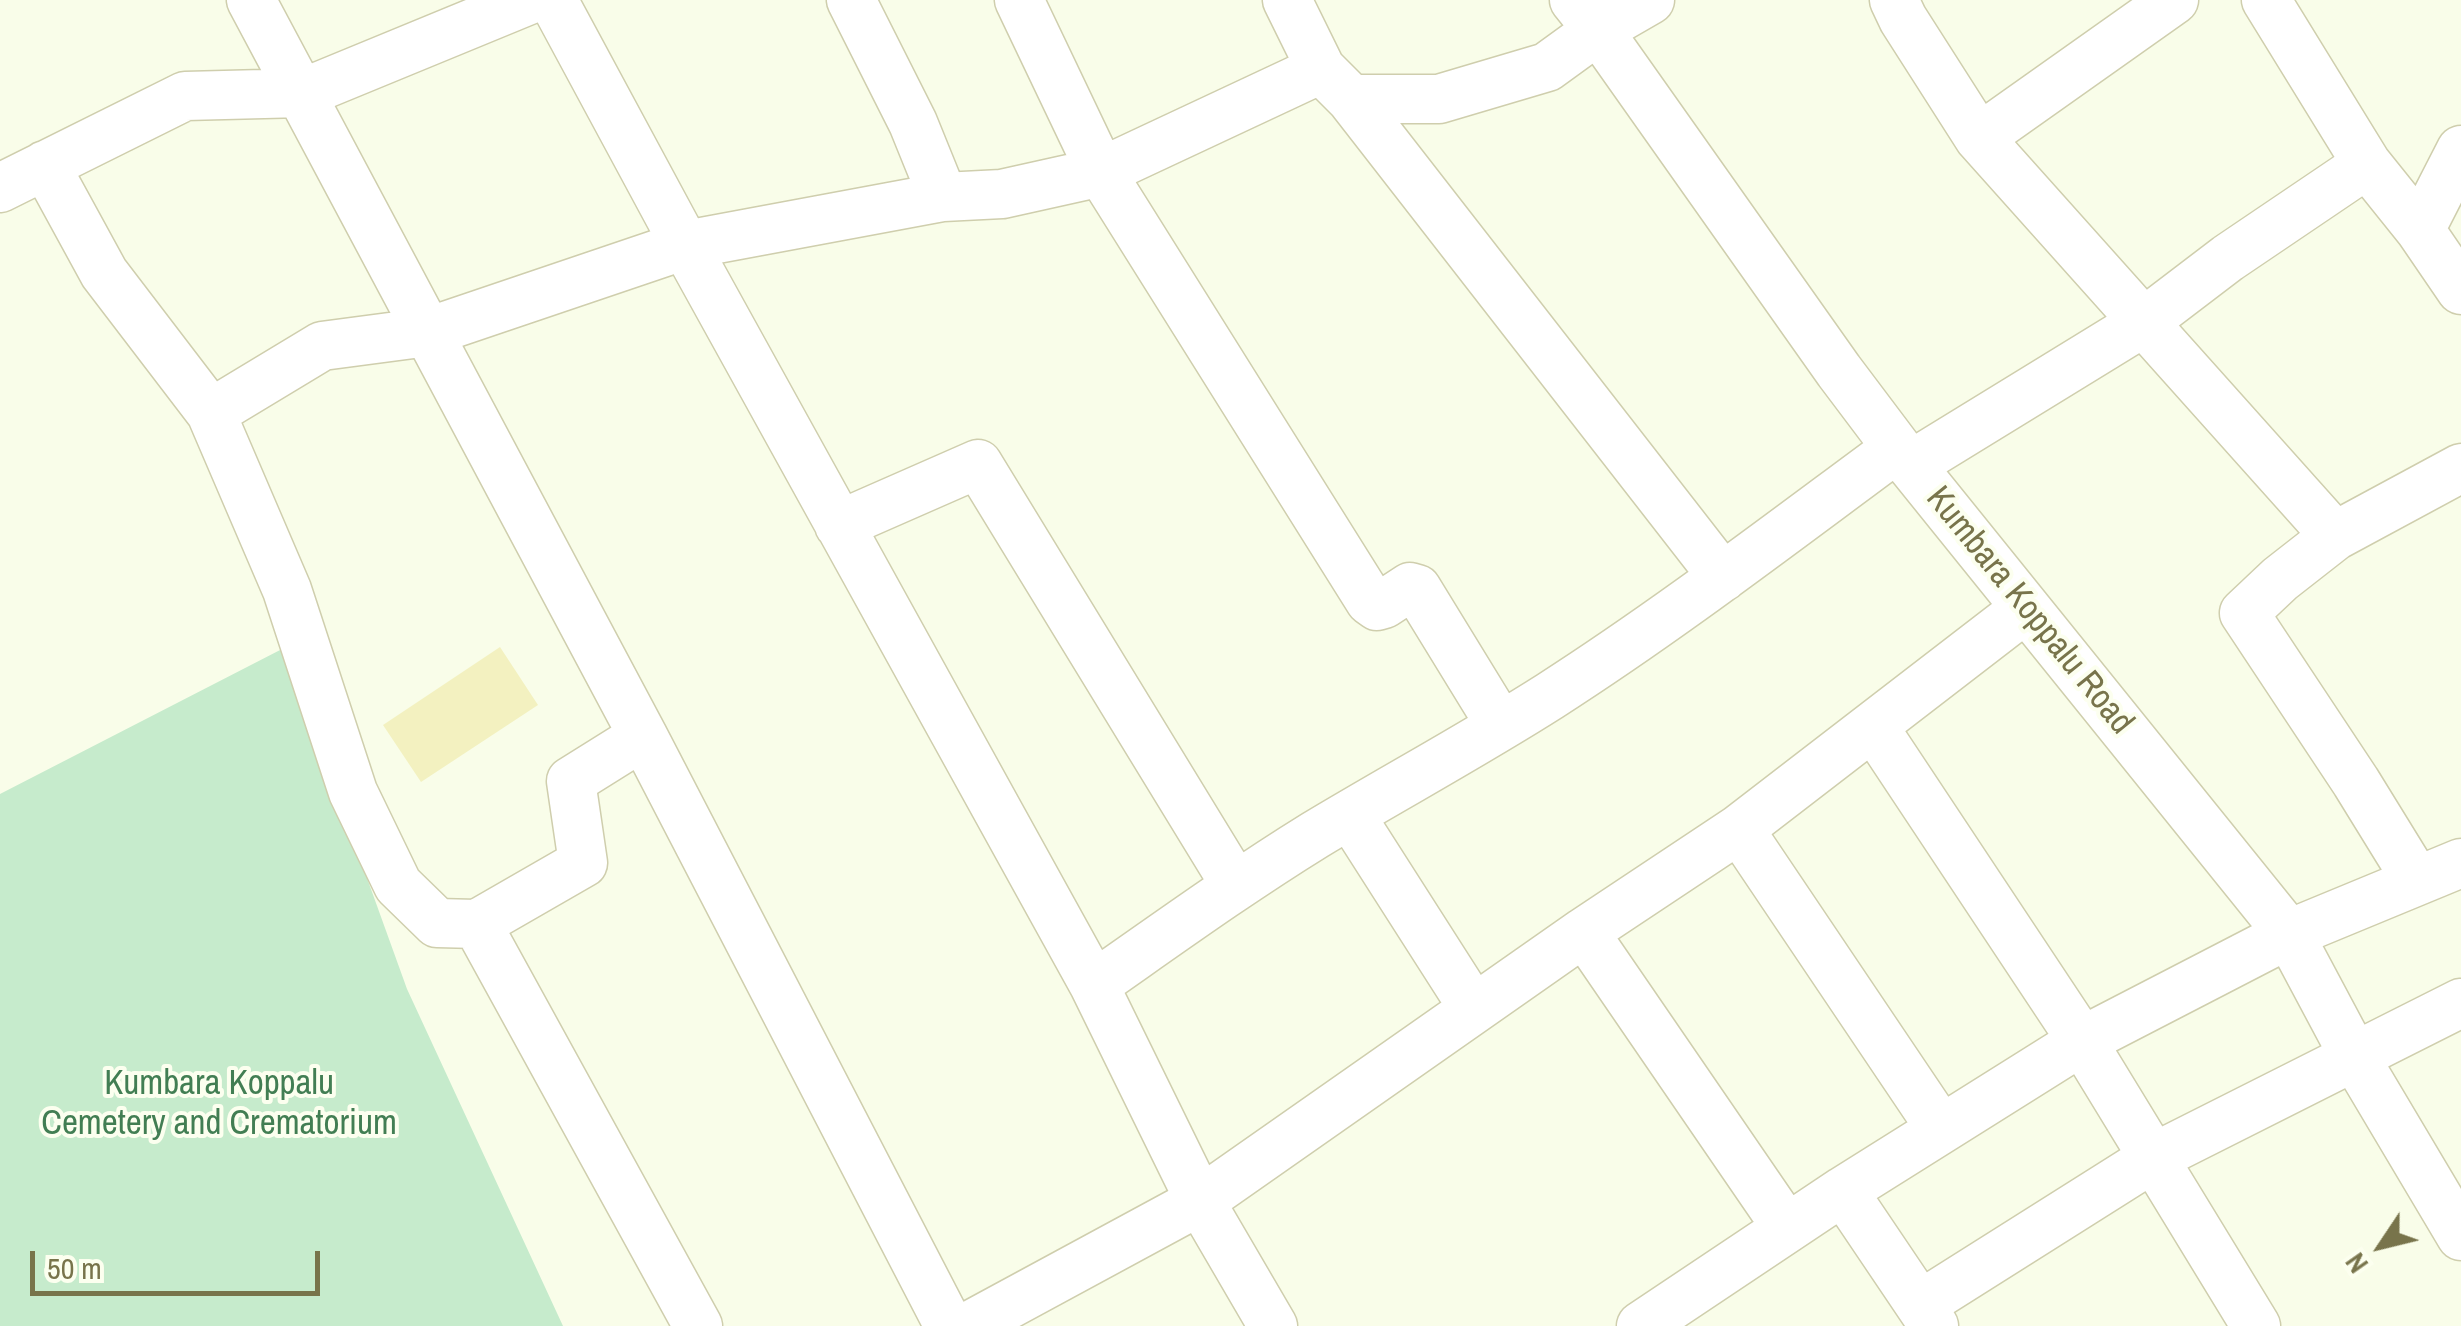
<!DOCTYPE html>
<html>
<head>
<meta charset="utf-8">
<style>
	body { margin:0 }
	#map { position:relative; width:2461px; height:1326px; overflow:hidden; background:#f9fde9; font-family:"Archivo Narrow",sans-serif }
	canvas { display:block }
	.north { position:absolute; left:2331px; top:1196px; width:100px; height:100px; -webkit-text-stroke:8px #fcffef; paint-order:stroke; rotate:235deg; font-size:28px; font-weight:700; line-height:40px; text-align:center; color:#78744b }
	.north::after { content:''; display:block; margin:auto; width:35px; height:45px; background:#78744b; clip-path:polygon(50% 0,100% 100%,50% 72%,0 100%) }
	.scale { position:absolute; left:30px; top:1251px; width:290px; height:45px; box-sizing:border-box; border:5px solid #78744b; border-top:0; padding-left:12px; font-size:30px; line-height:35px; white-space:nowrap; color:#78744b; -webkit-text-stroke:8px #fcffef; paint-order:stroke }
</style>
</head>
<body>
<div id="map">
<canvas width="2461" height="1326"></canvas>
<div class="north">N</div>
<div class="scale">50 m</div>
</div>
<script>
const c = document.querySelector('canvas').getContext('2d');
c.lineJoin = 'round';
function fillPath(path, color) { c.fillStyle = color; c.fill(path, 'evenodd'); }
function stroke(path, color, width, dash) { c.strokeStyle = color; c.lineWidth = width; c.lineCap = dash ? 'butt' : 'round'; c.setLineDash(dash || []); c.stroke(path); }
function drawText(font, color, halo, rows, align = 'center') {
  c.font = font + ' "Archivo Narrow",sans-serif'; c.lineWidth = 8; c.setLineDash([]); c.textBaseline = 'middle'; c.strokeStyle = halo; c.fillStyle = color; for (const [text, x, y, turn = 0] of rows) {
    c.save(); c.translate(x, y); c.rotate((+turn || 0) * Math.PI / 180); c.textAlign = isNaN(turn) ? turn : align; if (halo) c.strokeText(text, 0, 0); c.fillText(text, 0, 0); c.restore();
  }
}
fillPath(new Path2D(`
	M 284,648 L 407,989 L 563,1326 L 0,1326 L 0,794 Z`), '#c6ebcc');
fillPath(new Path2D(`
	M 500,647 L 538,705 L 421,782 L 383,725 Z`), '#f3f1c0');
const minor = new Path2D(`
	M 251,0 L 643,736 L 949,1326
	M 553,0 L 685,245 L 1094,985 L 1200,1201 L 1273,1326
	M 851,0 L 913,123 L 943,197
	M 1019,0 L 1101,172 L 1370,601 L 1377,606 L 1384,604 L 1410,587 L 1417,589 L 1501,726
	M 1287,0 L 1321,69 L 1351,99 L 1723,577
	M 1574,0 L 1598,30 L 1839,371 L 1897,448 L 2289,934 L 2354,1056 L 2461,1236
	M 1894,0 L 1903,19 L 1979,138 L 2335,536
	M 2266,0 L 2367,164 L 2420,230 L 2461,290
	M 1351,99 L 1439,99 L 1547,67 L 1598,30 L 1650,0
	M 1979,138 L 2174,0
	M 45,165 L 104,273 L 211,413 L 287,590 L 353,792 L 398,885 L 437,923 L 477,924
	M 0,188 L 185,96 L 303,93 L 529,0
	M 2420,230 L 2461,150
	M 211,413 L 322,346 L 428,332 L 685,245 L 943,197 L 1002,194 L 1101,172 L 1321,69
	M 1911,465 L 2144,322 L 2228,258 L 2367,164
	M 839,525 L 978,464 L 1236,886
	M 1873,726 L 2082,1041 L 2256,1326
	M 643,736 L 571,781 L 583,863 L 477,924 L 698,1326
	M 1350,815 L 1474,1009
	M 1739,829 L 1941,1129
	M 2417,881 L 2356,782 L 2244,613 L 2280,579 L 2335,536 L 2461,468
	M 1584,932 L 1787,1228
	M 1094,985 C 1167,934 1239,882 1315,835 C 1393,788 1473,745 1550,696 C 1670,619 1783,532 1897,448
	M 1843,1191 L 1934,1326
	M 1920,1305 L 2153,1158 L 2461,1003
	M 969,1326 L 1200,1201 L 1584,932 L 1739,829 L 2026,608
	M 1641,1326 L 1843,1191 L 2082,1041 L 2289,934 L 2461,863`);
stroke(minor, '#cfcead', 51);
stroke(minor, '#fff', 48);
drawText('35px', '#78744b', '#fcffef', [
	["Kumbara Koppalu Road",2029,611,51]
]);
drawText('35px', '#427e53', '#fcffef', [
	["Kumbara Koppalu",219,1085],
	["Cemetery and Crematorium",219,1125]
]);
</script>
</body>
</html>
